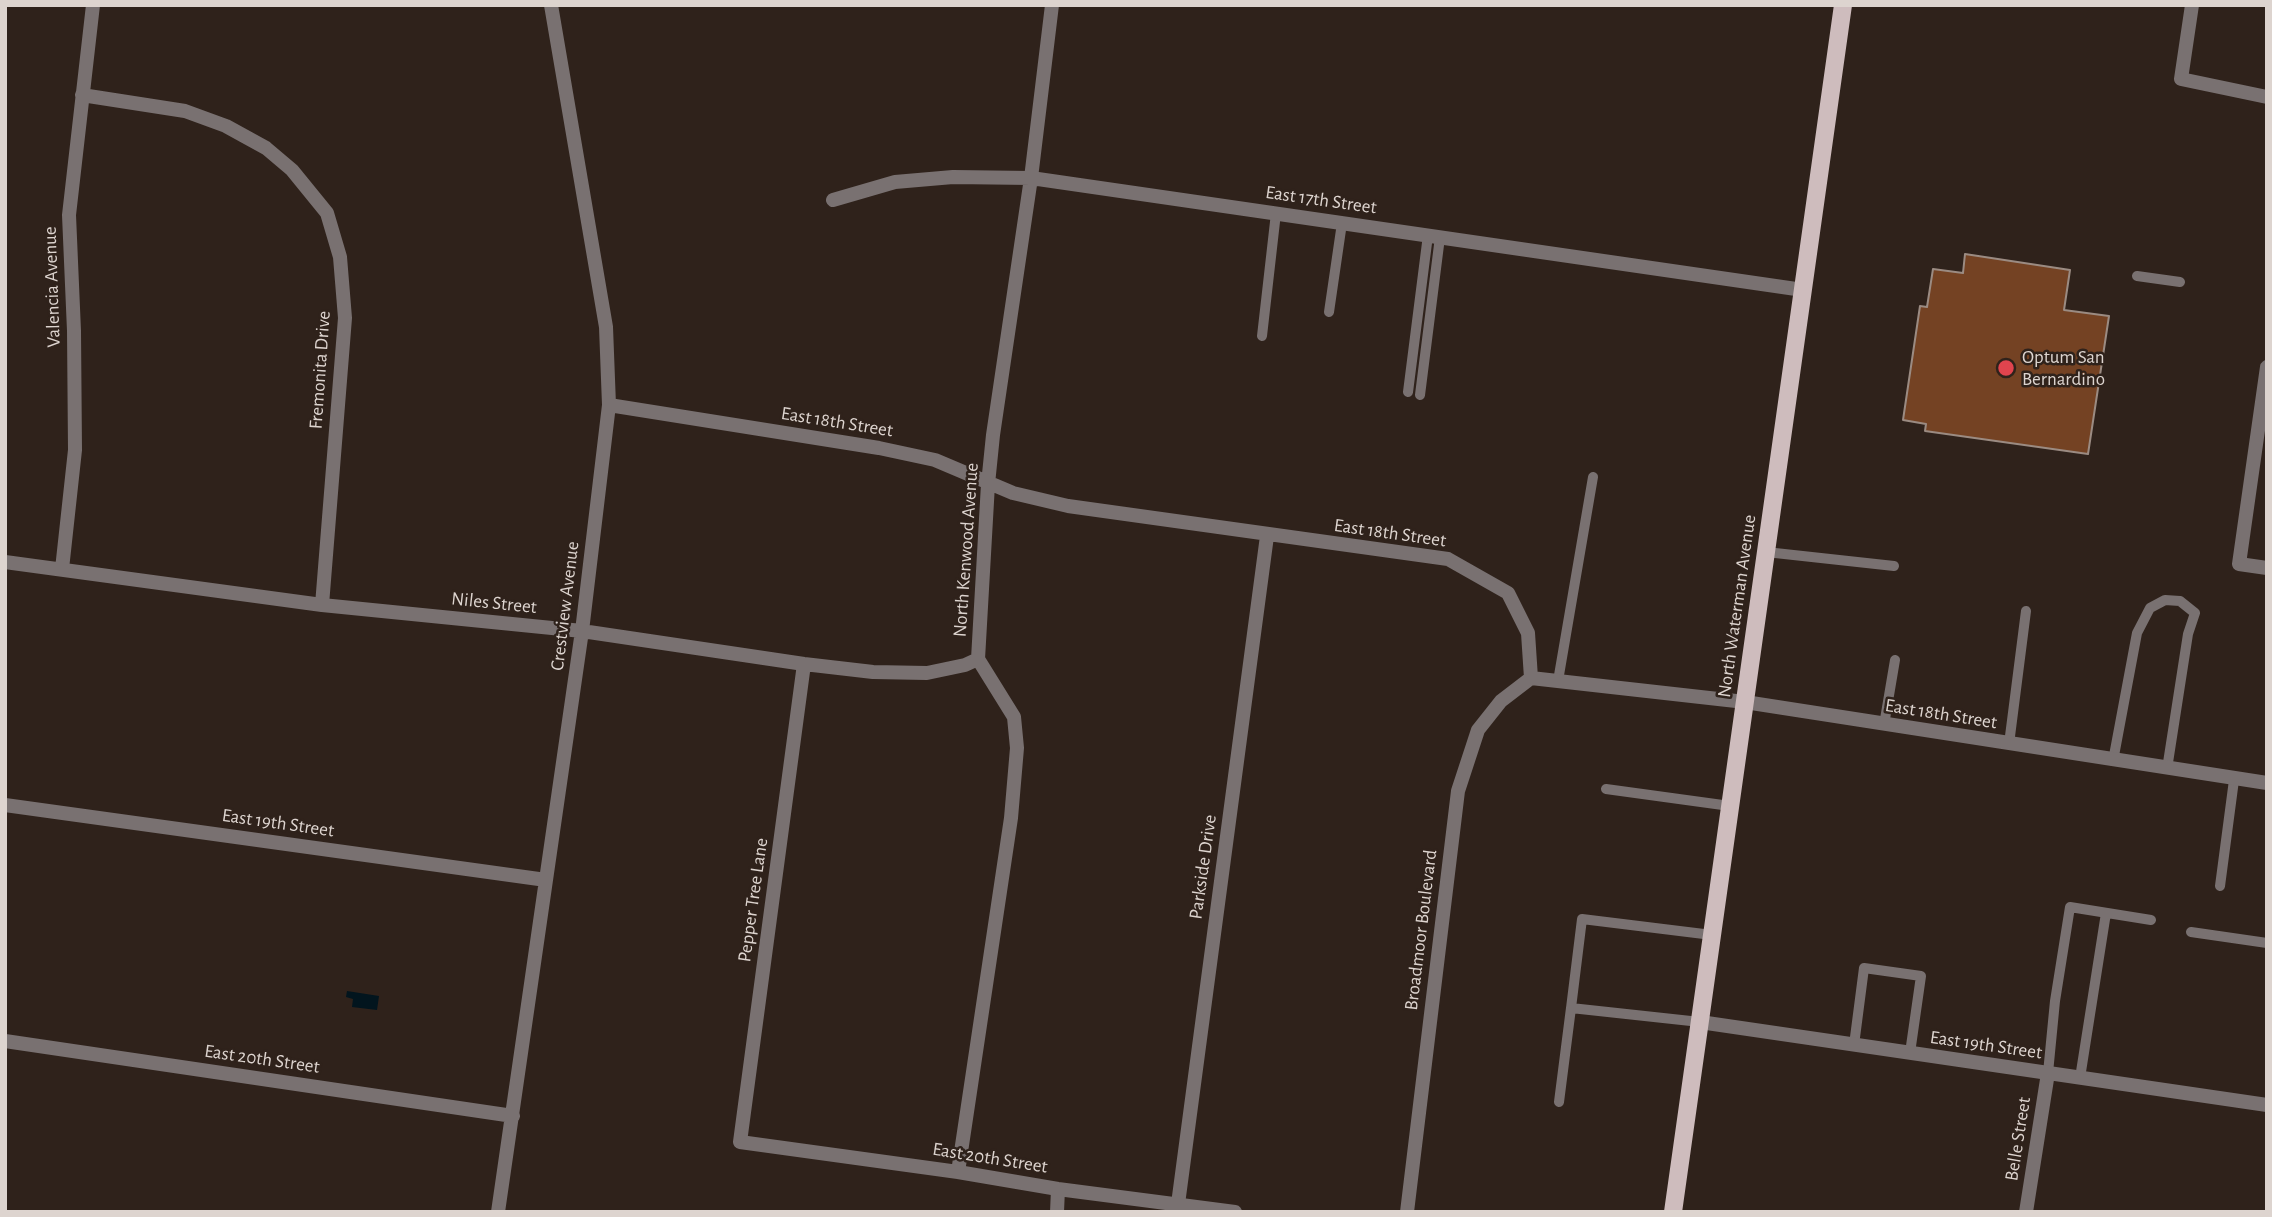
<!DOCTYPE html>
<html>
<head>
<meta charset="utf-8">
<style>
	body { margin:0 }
	#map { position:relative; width:2272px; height:1217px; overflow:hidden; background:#2f221b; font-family:"Alegreya Sans",sans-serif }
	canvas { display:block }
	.frame { position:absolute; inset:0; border:7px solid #ddd4cf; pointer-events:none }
</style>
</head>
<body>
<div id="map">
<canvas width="2272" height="1217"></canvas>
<div class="frame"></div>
</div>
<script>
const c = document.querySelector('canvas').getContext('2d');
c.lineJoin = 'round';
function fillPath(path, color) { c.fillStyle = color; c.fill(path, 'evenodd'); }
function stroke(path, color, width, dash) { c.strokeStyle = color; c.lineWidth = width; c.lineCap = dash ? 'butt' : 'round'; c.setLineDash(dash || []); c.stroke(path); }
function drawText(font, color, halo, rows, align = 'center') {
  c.font = font + ' "Alegreya Sans",sans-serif'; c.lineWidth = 5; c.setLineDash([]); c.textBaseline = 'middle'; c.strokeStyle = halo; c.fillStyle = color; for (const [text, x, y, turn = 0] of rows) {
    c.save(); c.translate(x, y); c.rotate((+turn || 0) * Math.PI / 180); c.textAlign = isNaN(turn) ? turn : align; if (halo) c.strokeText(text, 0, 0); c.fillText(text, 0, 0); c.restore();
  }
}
fillPath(new Path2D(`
	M 347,991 L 379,996 L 377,1010 L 352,1007 L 353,999 L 346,997 Z`), '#02151e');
const building = new Path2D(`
	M 1965,254 L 2070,270 L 2064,310 L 2109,316 L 2088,454 L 1925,431 L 1926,424 L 1903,420 L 1920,306 L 1927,307 L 1933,269 L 1963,273 Z`);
fillPath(building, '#744223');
stroke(building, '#9b8b82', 2);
stroke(new Path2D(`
	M 2137,276 L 2180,282
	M 1329,312 L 1342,223
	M 1262,336 L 1276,213
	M 1408,392 L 1428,235
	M 1420,395 L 1440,237
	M 1766,552 L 1894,566
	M 1558,681 L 1593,477
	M 1884,725 L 1895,660
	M 2009,744 L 2026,611
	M 2113,761 L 2137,633 L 2150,608 L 2165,600 L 2180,601 L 2195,613 L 2188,634 L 2167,769
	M 1606,789 L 1730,806
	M 2220,886 L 2234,780
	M 2191,932 L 2267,943
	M 1571,1008 L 1582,919 L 1712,935
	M 1854,1045 L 1864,968 L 1921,976 L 1910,1053
	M 2048,1073 L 2055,1001 L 2070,907 L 2151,920
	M 2080,1078 L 2106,913
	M 1559,1102 L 1571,1008 L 1700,1022`), '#797171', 10);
stroke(new Path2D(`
	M 2192,5 L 2181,79 L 2267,97
	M 82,95 L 185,111 L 226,126 L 266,148 L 292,170 L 327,213 L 340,257 L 345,318 L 322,605
	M 833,200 L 895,182 L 953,177 L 1031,178 L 1803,290
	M 2267,367 L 2239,564 L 2267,568
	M 609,405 L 879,448 L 935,460 L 1013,493 L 1068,506 L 1448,559 L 1508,593 L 1528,633 L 1531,678 L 1745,702 L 2267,783
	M 5,562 L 322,605 L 582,631 L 804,664 L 873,672 L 927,673 L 965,665 L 978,659
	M 62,569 L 75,450 L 74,331 L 69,215 L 93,5
	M 804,664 L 740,1142 L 958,1172 L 1058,1189 L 1235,1212
	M 5,805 L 546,880
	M 1700,1022 L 2267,1105
	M 5,1041 L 513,1116
	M 958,1172 L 1011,818 L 1017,748 L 1014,717 L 978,659 L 988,484 L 993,435 L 1031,178 L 1052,5
	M 1178,1204 L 1267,536
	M 498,1212 L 582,631 L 609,405 L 606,327 L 551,5
	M 1057,1212 L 1058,1189
	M 1407,1212 L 1458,791 L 1478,730 L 1501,701 L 1531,678
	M 2026,1212 L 2048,1073`), '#797171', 14);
stroke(new Path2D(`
	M 1673,1212 L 1843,5`), '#cebcbd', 18);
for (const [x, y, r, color] of [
	[2006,368,9,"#e0444e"]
]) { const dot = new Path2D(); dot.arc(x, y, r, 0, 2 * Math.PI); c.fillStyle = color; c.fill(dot); stroke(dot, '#2f221b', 2.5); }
drawText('19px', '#ddd4cf', '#2f221b', [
	["East 17th Street",1321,200,8],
	["Valencia Avenue",52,287,-92],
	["Fremonita Drive",320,370,-86],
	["East 18th Street",837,422,9],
	["East 18th Street",1390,533,8],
	["North Kenwood Avenue",966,550,-86],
	["Niles Street",494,603,6],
	["Crestview Avenue",565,606,-83],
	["North Waterman Avenue",1737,606,-82],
	["East 18th Street",1941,714,9],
	["East 19th Street",278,823,8],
	["Parkside Drive",1203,867,-82],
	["Pepper Tree Lane",753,900,-82],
	["Broadmoor Boulevard",1421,930,-83],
	["East 19th Street",1986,1045,8],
	["East 20th Street",262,1059,8],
	["Belle Street",2018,1139,-81],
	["East 20th Street",990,1158,9]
]);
drawText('19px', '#ddd4cf', '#2f221b', [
	["Optum San",2022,357],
	["Bernardino",2022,379]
], 'left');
</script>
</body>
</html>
